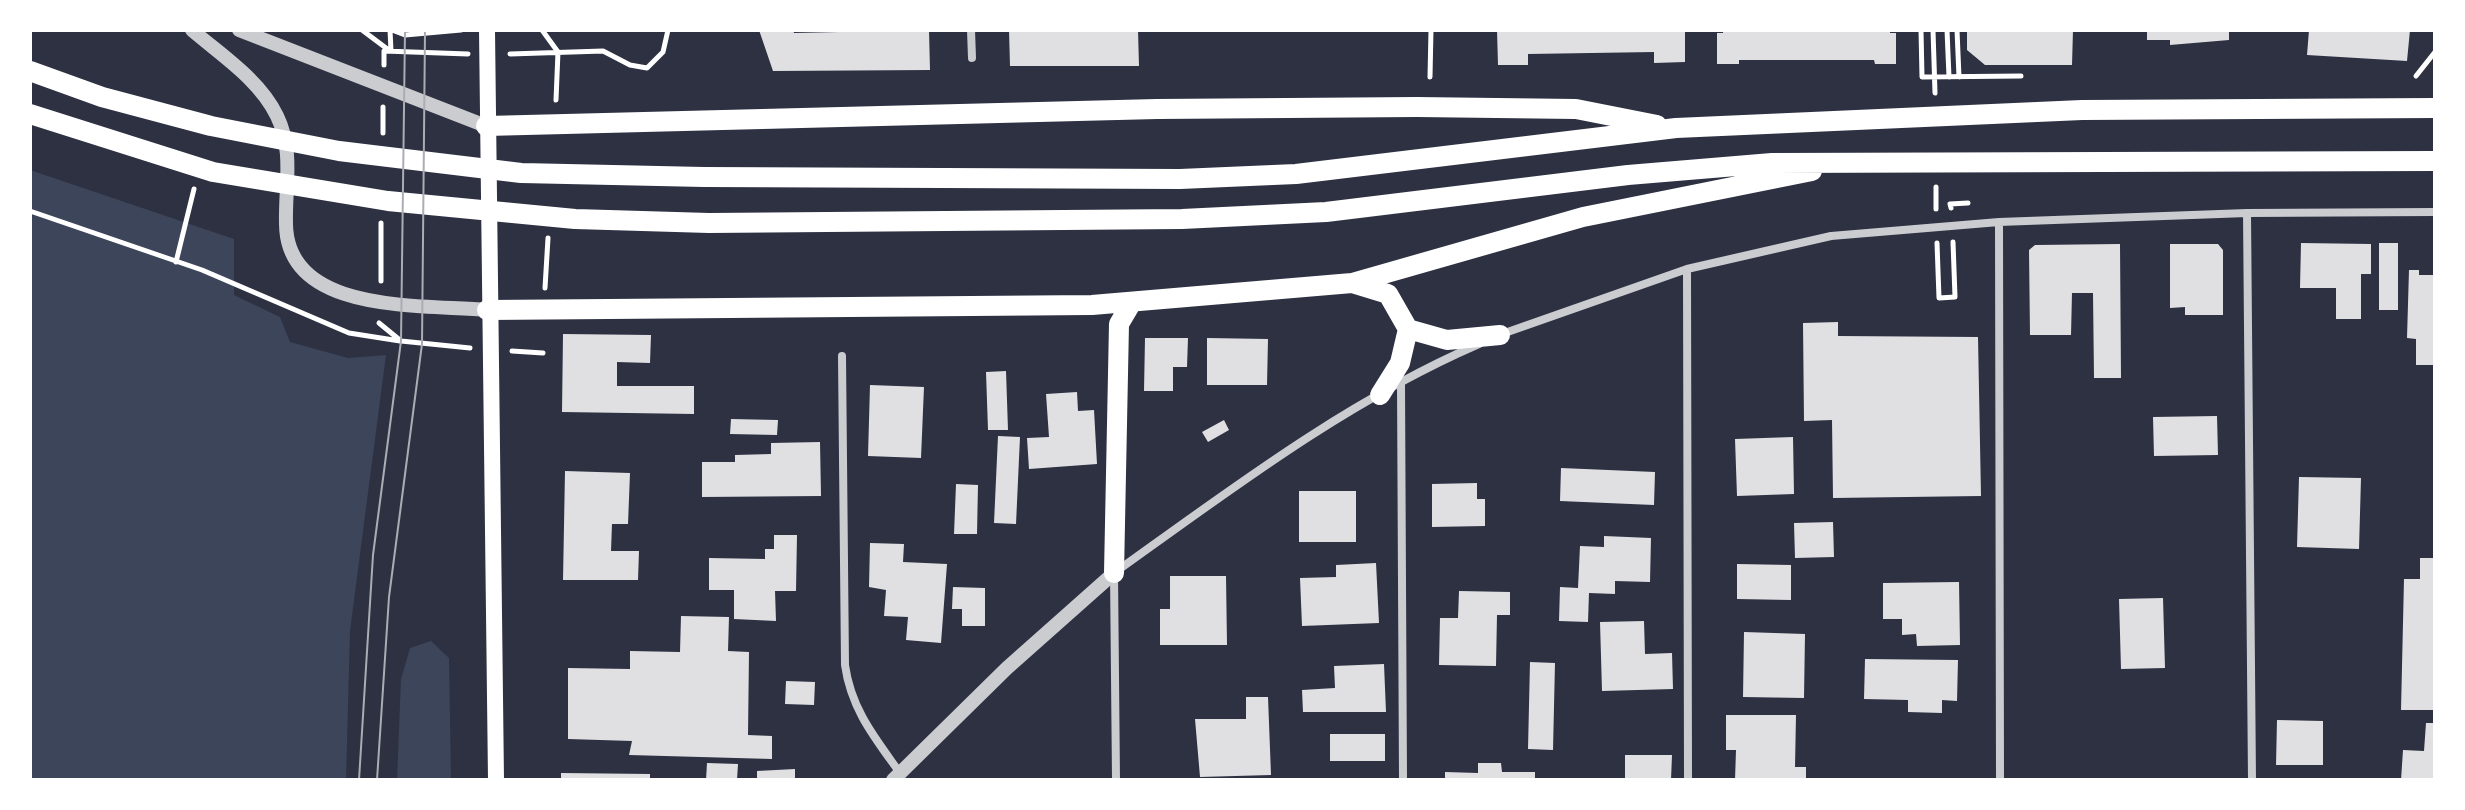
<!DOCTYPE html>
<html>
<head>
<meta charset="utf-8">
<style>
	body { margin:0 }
	#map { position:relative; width:2465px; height:810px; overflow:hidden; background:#2d3142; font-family:"Exo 2",sans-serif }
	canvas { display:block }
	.frame { position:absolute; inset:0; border:32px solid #fff; pointer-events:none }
</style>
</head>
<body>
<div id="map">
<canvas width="2465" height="810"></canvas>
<div class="frame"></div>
</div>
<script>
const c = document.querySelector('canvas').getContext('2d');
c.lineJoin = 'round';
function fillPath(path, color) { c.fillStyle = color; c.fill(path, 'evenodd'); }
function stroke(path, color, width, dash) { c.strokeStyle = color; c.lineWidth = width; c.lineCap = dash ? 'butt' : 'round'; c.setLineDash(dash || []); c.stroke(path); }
fillPath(new Path2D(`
	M 30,170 L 234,239 L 234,295 L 280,317 L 290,342 L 348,358 L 386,355 L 350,631 L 346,780 L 30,780 Z
	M 431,641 L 449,658 L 451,780 L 397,780 L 401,679 L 410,648 Z`), '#3c4559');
fillPath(new Path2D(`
	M 759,30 L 793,30 L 794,33 L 929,30 L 930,70 L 773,71 Z
	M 1009,30 L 1138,30 L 1139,66 L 1010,66 Z
	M 1497,30 L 1685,30 L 1685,62 L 1654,63 L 1654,52 L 1528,54 L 1528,65 L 1498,65 Z
	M 1723,30 L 1890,30 L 1890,33 L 1896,33 L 1896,64 L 1875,64 L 1874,60 L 1739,60 L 1739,64 L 1717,64 L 1717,33 L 1723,33 Z
	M 1967,30 L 2073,30 L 2072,65 L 1985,65 L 1967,50 Z
	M 2147,30 L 2229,30 L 2229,40 L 2170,45 L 2170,40 L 2147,40 Z
	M 2309,30 L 2410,30 L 2407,61 L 2307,55 Z
	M 2301,243 L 2371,244 L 2371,274 L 2361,274 L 2361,319 L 2336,319 L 2336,288 L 2300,288 Z
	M 2379,243 L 2398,243 L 2398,310 L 2379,310 Z
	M 2120,244 L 2121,378 L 2094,378 L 2093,293 L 2072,293 L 2071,335 L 2030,335 L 2029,250 L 2035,245 Z
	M 2170,244 L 2218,244 L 2223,250 L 2223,315 L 2185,315 L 2185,307 L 2170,308 Z
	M 2409,270 L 2419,270 L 2419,275 L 2435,275 L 2435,365 L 2416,365 L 2416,339 L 2407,338 Z
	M 1838,322 L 1838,336 L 1978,337 L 1981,496 L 1833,498 L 1832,420 L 1804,421 L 1803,323 Z
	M 563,334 L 651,335 L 650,363 L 617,362 L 617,386 L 694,386 L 694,414 L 562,412 Z
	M 1145,338 L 1188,338 L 1187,367 L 1173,367 L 1173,391 L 1144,391 Z
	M 1207,338 L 1268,339 L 1267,385 L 1207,385 Z
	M 1006,371 L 1008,430 L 988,430 L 986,372 Z
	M 870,385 L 924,387 L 921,458 L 868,456 Z
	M 1077,392 L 1078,411 L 1094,410 L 1097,464 L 1029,469 L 1027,438 L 1049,437 L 1046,394 Z
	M 2217,416 L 2218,455 L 2154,456 L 2153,417 Z
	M 731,419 L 778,420 L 777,435 L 730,434 Z
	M 1224,420 L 1229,430 L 1208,442 L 1202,432 Z
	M 998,436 L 1020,437 L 1016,524 L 994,523 Z
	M 1793,437 L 1794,494 L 1737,496 L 1735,439 Z
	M 820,442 L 821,496 L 702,497 L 702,462 L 735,462 L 735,455 L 771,454 L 771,443 Z
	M 1561,468 L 1655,472 L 1654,505 L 1560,501 Z
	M 565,471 L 630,473 L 628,524 L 612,524 L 611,551 L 639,551 L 638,580 L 563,580 Z
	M 2299,477 L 2361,478 L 2359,549 L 2297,547 Z
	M 1477,483 L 1477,499 L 1485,499 L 1485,526 L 1432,527 L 1432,484 Z
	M 956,484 L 978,485 L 977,534 L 954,534 Z
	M 1299,491 L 1356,491 L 1356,542 L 1299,542 Z
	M 1833,522 L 1834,557 L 1795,558 L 1794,523 Z
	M 774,535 L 797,535 L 796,591 L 775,591 L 776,621 L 734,619 L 734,590 L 709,590 L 709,558 L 765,559 L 765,549 L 774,549 Z
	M 1604,536 L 1651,538 L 1650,582 L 1615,581 L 1615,594 L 1589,593 L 1588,622 L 1559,621 L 1560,587 L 1578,588 L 1580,546 L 1604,547 Z
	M 870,543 L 904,544 L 903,562 L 947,564 L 941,643 L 906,640 L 908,617 L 884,616 L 886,590 L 869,587 Z
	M 2420,558 L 2435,558 L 2435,710 L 2401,710 L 2404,579 L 2420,579 Z
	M 1376,563 L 1379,623 L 1302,626 L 1300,578 L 1336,577 L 1336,565 Z
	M 1737,564 L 1791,565 L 1791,600 L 1737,599 Z
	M 1170,576 L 1226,576 L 1227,645 L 1160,645 L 1160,609 L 1170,609 Z
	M 1959,582 L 1960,645 L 1917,646 L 1916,634 L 1902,635 L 1902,619 L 1883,619 L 1883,583 Z
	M 953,587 L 985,588 L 985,626 L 962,626 L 962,609 L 952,609 Z
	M 1459,591 L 1510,592 L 1510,615 L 1497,615 L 1496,666 L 1439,665 L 1440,618 L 1458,618 Z
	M 2163,598 L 2165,668 L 2121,669 L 2119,599 Z
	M 681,616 L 729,617 L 728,651 L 749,652 L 748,735 L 772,736 L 772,759 L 629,755 L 632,741 L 568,739 L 568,668 L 630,669 L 630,651 L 680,652 Z
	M 1644,621 L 1645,654 L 1672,653 L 1673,689 L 1602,691 L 1600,622 Z
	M 1744,632 L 1805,634 L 1804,698 L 1743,697 Z
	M 1865,659 L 1958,660 L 1957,701 L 1942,700 L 1942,713 L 1908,712 L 1908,700 L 1864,699 Z
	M 1530,662 L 1555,663 L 1553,750 L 1528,749 Z
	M 1384,664 L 1386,712 L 1303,712 L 1302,690 L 1335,688 L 1334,666 Z
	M 786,681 L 815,682 L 814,705 L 785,704 Z
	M 1246,697 L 1268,697 L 1271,775 L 1200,777 L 1195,719 L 1246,719 Z
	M 1726,715 L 1796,715 L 1795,767 L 1806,767 L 1806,780 L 1735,780 L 1736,750 L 1726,750 Z
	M 2277,720 L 2323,721 L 2323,765 L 2276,765 Z
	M 2426,723 L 2435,723 L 2435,780 L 2401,780 L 2403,750 L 2424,751 Z
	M 1330,734 L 1385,734 L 1385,761 L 1330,761 Z
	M 1625,755 L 1672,755 L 1671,780 L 1625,780 Z
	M 707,763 L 738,764 L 737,780 L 706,780 Z
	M 1478,763 L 1501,763 L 1502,772 L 1535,772 L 1535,780 L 1445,780 L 1445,772 L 1478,773 Z
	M 795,769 L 795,780 L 757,780 L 757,771 Z
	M 561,773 L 650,774 L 650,780 L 561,780 Z`), '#e0e0e3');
stroke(new Path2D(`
	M 362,30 L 390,51
	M 390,30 L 391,51
	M 392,30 L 405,35 L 461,30
	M 542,30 L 558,52 L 556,100
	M 1921,30 L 1922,77 L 2021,76
	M 1933,30 L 1935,93
	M 1947,30 L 1949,77
	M 1957,30 L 1959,77
	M 510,54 L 603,51 L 630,65 L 647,68 L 663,52 L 668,30
	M 384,65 L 384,51 L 468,54
	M 2416,76 L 2435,52
	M 1430,77 L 1431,30
	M 383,133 L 383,107
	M 1936,187 L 1936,209
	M 1951,208 L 1950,204 L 1968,203
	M 30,211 L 202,270 L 349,333 L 400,341
	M 381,223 L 381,281
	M 1937,243 L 1939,298 L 1955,297 L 1953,242
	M 176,262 L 194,189
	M 545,288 L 548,238
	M 379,323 L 401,341 L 470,348
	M 512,351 L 543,353`), '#fff', 5);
stroke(new Path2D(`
	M 971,30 L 972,58
	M 2247,213 L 2252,780
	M 1999,222 L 2000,780
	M 1687,269 L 1688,780
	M 1499,335 L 1687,269 L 1831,236 L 1999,222 L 2247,213 L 2435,212
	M 842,356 L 845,665 C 851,709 875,738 900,773
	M 1401,384 L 1403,780
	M 1116,780 L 1114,573 C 1230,490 1347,401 1479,344`), '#caccd0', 8);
stroke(new Path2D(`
	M 192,30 C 221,55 260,80 277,116 C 294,151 285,186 286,224 C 287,315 423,304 487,310
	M 239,30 L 486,126
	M 893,780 L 1007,668 L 1114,573`), '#caccd0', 14);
stroke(new Path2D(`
	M 487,30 L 496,780`), '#fff', 16);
stroke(new Path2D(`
	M 30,71 L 102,97 L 211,126 L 339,151 L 521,173 L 704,177 L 1180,179 L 1296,174 L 1676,128 L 2082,110 L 2435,108
	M 30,114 L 213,172 L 388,201 L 575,219 L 709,223 L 1182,219 L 1326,212 L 1628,175 L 1772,163 L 2435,161
	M 486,126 L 1157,109 L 1417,107 L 1576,109 L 1657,125
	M 1352,283 L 1388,294 L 1408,329 L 1400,363 L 1380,395
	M 487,310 L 1092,305 L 1352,283 L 1583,217 L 1812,171
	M 1408,329 L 1447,340 L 1500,335
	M 1114,573 L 1119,324 L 1132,302`), '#fff', 20);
stroke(new Path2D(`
	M 359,780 L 373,555 L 401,341 L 405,30
	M 377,780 L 389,597 L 422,344 L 425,30`), '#abadb3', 2);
</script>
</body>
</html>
